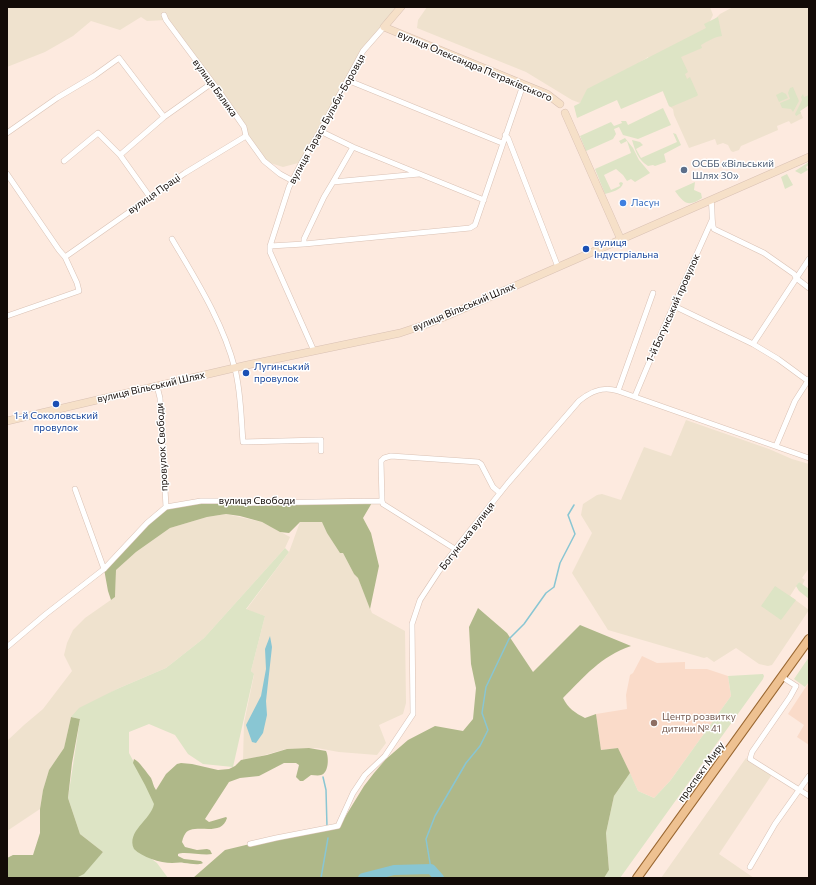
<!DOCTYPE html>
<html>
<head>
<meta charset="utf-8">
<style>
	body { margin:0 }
	#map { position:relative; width:816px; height:885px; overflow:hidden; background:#fdeadf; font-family:Commissioner,sans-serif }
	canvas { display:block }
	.frame { position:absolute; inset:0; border:8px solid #130b07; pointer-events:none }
</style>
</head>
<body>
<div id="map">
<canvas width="816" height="885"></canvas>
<div class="frame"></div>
</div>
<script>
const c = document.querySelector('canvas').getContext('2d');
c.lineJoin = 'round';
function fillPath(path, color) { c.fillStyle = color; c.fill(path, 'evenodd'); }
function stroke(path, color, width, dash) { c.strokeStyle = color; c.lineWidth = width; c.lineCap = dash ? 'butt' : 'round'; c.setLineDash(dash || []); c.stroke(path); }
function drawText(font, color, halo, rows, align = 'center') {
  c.font = font + ' Commissioner,sans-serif'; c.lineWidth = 3; c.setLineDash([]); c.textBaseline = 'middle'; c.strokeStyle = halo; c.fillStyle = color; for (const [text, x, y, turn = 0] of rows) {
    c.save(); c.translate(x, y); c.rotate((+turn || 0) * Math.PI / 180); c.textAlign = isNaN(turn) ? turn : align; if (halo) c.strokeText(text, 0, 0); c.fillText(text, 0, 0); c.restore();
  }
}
fillPath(new Path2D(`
	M 7,7 L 401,7 L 363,51 L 302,162 L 283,167 L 264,161 L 246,136 L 244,127 L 166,20 L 147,21 L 141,17 L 120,30 L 91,21 L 73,36 L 45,52 L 7,67 Z
	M 427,7 L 710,7 L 713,15 L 707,27 L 720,14 L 733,7 L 809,7 L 809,105 L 800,111 L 803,118 L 791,124 L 789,121 L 777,126 L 778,130 L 741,146 L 739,150 L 733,152 L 731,151 L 728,145 L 723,143 L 717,145 L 715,139 L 689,148 L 674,115 L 673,109 L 669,106 L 648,57 L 580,103 L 572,100 L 526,72 L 417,28 L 418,20 Z
	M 686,420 L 769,449 L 792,459 L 809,464 L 809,568 L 802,578 L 805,580 L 802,585 L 799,582 L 790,596 L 809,610 L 772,665 L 768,666 L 759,664 L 736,648 L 714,662 L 707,657 L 704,658 L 608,630 L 572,573 L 592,533 L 581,515 L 583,504 L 597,495 L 602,494 L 621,500 L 644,447 L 671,456 Z
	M 226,514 L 262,522 L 290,537 L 285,548 L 204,638 L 166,668 L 117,689 L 71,717 L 64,748 L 49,770 L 43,790 L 40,809 L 7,831 L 7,741 L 24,725 L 43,709 L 72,671 L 64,655 L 67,643 L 73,630 L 85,618 L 115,597 L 116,570 L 136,552 L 170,528 L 207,517 Z
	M 300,522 L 323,522 L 327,533 L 343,553 L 354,574 L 358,578 L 372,613 L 405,631 L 406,703 L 403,714 L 379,725 L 386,743 L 377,755 L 339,752 L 317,748 L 286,749 L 243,761 L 244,723 L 254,675 L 251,671 L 265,616 L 246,610 L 289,552 Z
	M 746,758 L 773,773 L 719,854 L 754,878 L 661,878 Z`), '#efe2ce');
fillPath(new Path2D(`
	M 642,656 L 657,663 L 685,662 L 685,669 L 707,669 L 728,676 L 731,696 L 670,781 L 654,798 L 638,791 L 618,748 L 601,750 L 596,714 L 627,709 L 626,695 L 630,675 L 633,673 Z
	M 809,682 L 809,745 L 797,737 L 804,725 L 788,714 Z`), '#fadbc9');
fillPath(new Path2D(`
	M 718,17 L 722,36 C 714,37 708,41 701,45 L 702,48 L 681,57 L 688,72 L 685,74 L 687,79 L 690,77 L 698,95 L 697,96 L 671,107 L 669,106 L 663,91 L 621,109 L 617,100 L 577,118 L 574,106 L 580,103 L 587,89 L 706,28 L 704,24 Z
	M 793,87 L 799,101 L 793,112 L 791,109 L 782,108 L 780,103 L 790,99 L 788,93 L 790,88 Z
	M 782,92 L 786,94 L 788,98 L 779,102 L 776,95 Z
	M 803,94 L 804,97 L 809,95 L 809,105 L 800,111 L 801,113 L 796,116 L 795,114 L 802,100 L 801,97 Z
	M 663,108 L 671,125 L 638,139 L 623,135 L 619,127 L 614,129 L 616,134 L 613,139 L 586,151 L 580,136 L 611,122 L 614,126 L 622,123 L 621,121 L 626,121 L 628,125 Z
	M 673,133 L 676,134 L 681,145 L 664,154 L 666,162 L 655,166 L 653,165 L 648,166 C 638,160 635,150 632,140 L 640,142 L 643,145 L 636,149 L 641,158 L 677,142 Z
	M 625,138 L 633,148 L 639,160 L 650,173 L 635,182 L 631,179 L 627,181 L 623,175 L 616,169 L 604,175 L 611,190 L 620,186 L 619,183 L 621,182 L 623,183 C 622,190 611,192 605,194 L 595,169 L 631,153 L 627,141 L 621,144 L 619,141 Z
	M 809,162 L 809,165 L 806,167 L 808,170 L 801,174 L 795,171 Z
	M 787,174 L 793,185 L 785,189 L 781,177 Z
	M 695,182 L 694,190 L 701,193 L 702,198 C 689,207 684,204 675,191 Z
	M 285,548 L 289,552 L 246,609 L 265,616 L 251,671 L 254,674 L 233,767 L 203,764 L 188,754 L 175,735 L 149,724 L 129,732 L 129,753 L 157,805 L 141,851 L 157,863 L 168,878 L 76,878 L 103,852 L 80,834 L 68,798 L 80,719 L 71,717 L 79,708 L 117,689 L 166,668 L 204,638 Z
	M 799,582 L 809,589 L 809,599 L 799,591 L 796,586 Z
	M 775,586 L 796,600 L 781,620 L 761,606 Z
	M 809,657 L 809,682 L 805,687 L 794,679 Z
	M 763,674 L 764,676 L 763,679 L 620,878 L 604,878 L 609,870 L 606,833 L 614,796 L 630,773 L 638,791 L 654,798 L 670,781 L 731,696 L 728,676 Z`), '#dde4c5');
fillPath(new Path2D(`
	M 201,501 L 373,501 L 363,518 L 371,533 L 379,566 L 370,609 L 358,578 L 354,574 L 343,553 L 340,553 L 327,533 L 322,522 L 300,522 L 289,533 L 280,532 L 262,522 L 240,516 L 226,514 L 207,517 L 170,528 L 136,552 L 116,570 L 115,597 L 111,600 L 108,591 L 104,569 L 166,507 Z
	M 478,608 L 507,633 L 533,672 L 580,625 L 631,646 C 601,656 584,677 563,698 C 568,708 575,713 585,718 L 596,714 L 601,750 L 618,748 L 630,773 L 614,796 L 606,833 L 609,870 L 604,878 L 193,878 L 225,850 L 250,844 L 338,826 L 345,817 L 364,786 L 374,773 L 386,759 L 408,740 L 435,726 L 463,731 L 473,719 L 476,688 L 471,664 L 469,627 Z
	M 71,717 L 80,719 L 72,763 L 68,798 L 80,834 L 103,852 L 84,874 L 76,878 L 7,878 L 7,858 L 13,855 L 33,855 L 40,833 L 40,809 L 43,790 L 49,770 L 64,748 Z
	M 309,748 L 326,751 C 329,757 329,773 321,775 C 318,776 314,775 311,775 L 303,781 L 300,781 L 296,777 L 299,765 L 296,763 L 284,763 L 259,776 L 240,778 L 229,782 L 205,819 L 209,822 L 226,817 L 227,818 C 222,835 203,826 190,830 C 185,831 183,838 182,842 L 185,847 L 197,850 L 207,849 L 210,850 L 212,854 C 204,856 184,851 178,854 L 178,856 L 184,859 L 201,861 L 203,863 C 196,866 191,863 184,863 C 180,862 176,863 172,863 C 160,863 142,857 134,849 C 126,831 151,820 154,804 L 145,785 L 133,763 L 134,759 C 139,761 147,773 151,778 C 153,782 153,786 156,790 L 166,774 L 177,764 L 181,763 L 192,764 L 218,770 L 229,769 L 235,766 L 241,760 L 267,755 L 287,749 Z`), '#afb889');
fillPath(new Path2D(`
	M 270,636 L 272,647 L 266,701 L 267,715 L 263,733 L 256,743 L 252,742 L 246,725 L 261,696 L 266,669 L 265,649 Z`), '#89c6d3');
stroke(new Path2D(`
	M 323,777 L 326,790 L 327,827
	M 431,869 L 426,839 L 435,816 L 466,763 L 480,746 L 488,730 L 482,713 L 486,687 L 509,639 L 524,624 L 546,593 L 554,587 L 560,563 L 575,534 L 568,515 L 574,505
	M 321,878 L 328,838`), '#89c6d3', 1.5);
stroke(new Path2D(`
	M 363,878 L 394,870 L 431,869 L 439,878`), '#89c6d3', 10);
const street = new Path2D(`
	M 164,15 L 166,20 L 221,94 L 244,127 L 246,136 L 264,161 L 280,174 L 293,181
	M 347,80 L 502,143
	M 320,131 L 353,147 L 484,200
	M 7,133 L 57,98 L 94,76 L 119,58 L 164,117
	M 505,135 L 508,138 L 558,267
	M 120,155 L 164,117 L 212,83
	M 64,161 L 98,133 L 120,155 L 150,197
	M 7,174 L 59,250 L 65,257 L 185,173 L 246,136
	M 333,182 L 353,147
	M 711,201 C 713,210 711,224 714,229 L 764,253 L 794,274 L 796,278 L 809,288
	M 172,239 C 196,280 223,322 235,369 C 241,392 241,418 243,442 L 321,440 L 321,451
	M 304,244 L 304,239 L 324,197 L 333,182 L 419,174
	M 270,246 L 304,244 L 470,228 L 475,225 L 523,85
	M 674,306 L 753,344 L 778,359 L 808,381
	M 7,316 L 79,291 L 77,283 L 65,257
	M 753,344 L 809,259
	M 314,351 L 270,252 L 270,246 L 289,187 L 302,162 L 320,131 L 363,51 L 384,27
	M 157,386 L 160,398 L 166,507
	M 618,391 L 653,293
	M 635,396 L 664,327 L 712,220
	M 776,446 L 795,401 L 809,379
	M 75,489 L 104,569
	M 382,501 L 381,461 L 384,458 L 391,456 L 478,462 L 481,464 L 493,487 L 500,493
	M 382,501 L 383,504 L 455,549
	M 7,647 L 46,614 L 104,569 L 147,523 L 166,507 L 201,501 L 218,501 L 249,503 L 382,501
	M 782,677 L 796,686
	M 796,686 L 790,697 L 752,752 L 750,759 L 809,796
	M 250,844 L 276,838 L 338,826 L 353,793 L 365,775 L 385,756 L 413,714 L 412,624 L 420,600 L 439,571 L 460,543 L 508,483 L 579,401 C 591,391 603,386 618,391 L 809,458
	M 750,867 L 775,824 L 809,776`);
const secondary = new Path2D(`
	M 401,7 L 384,27 L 547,94 L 560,104
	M 565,113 L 621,240
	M 7,421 L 247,365 L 400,333 L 427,324 L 451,314 L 809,157`);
const primary = new Path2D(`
	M 637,878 L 809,639`);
stroke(street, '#d9c1b4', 6);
stroke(secondary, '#d9c1b4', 8);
stroke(primary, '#9a6731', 10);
stroke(street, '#fff', 5);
stroke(secondary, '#f6e0c8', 7);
stroke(primary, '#eec191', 8);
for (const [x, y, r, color] of [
	[684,170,4,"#5c6f8a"],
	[623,203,4,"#3f7fe0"],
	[586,249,4,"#1a4fb4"],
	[246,373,4,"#1a4fb4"],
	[56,404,4,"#1a4fb4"],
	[654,723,4,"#8d6e63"]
]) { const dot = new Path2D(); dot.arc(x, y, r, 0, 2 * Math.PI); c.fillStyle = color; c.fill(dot); stroke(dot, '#fff', 1.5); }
drawText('10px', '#130b07', '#fff', [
	["вулиця Олександра Петраківського",475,66,23],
	["вулиця Бялика",215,88,54],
	["вулиця Тараса Бульби-Боровця",327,119,-61],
	["вулиця Праці",154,194,-35],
	["вулиця Вільський Шлях",464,307,-23],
	["1-й Богунський провулок",673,308,-66],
	["вулиця Вільський Шлях",151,387,-13],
	["провулок Свободи",162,447,-93],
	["вулиця Свободи",257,501],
	["Богунська вулиця",467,536,-52],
	["проспект Миру",701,772,-54]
]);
drawText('10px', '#4e5e75', '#fff', [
	["ОСББ «Вільський",692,164],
	["Шлях 30»",692,176]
], 'left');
drawText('10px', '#366cbe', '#fff', [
	["Ласун",631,203]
], 'left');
drawText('10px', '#164399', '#fff', [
	["вулиця",594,243],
	["Індустріальна",594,255],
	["Лугинський",254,367],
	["провулок",254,379],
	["1-й Соколовський",56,416,"center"],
	["провулок",56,428,"center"]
], 'left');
drawText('10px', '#785e54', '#fff', [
	["Центр розвитку",662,717],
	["дитини № 41",662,729]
], 'left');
</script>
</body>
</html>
